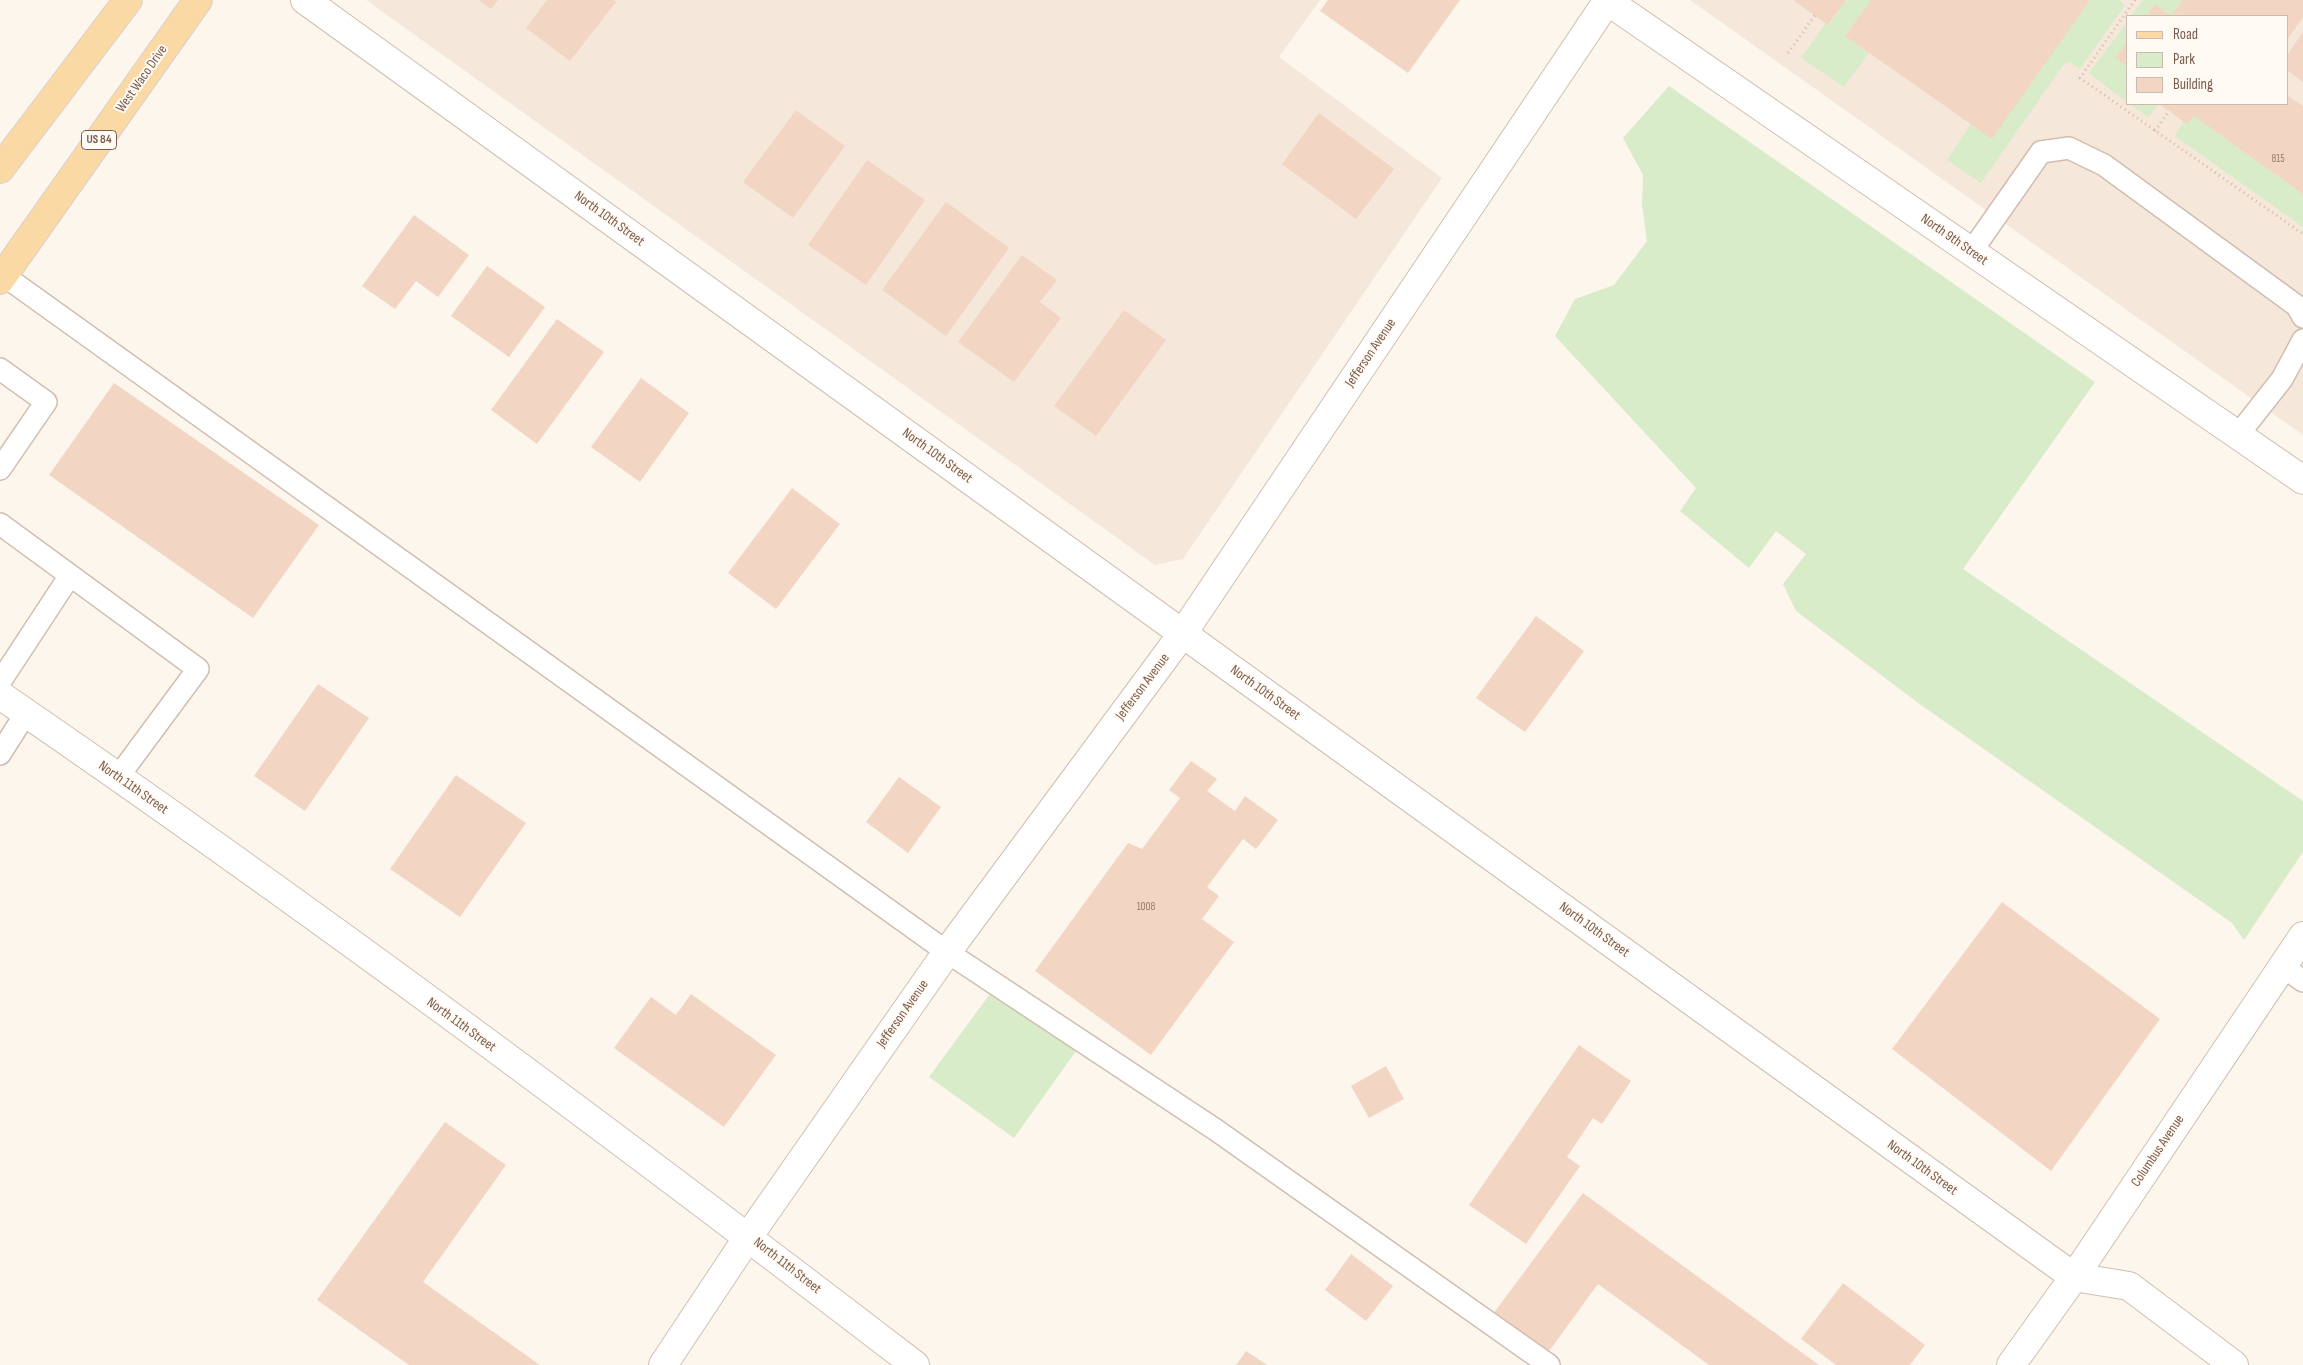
<!DOCTYPE html>
<html>
<head>
<meta charset="utf-8">
<style>
	body { margin:0 }
	#map { position:relative; width:2303px; height:1365px; overflow:hidden; background:#fdf6ec; font-family:"Sofia Sans Condensed",sans-serif }
	canvas { display:block }
	.legend { position:absolute; left:2126px; top:15px; width:162px; height:90px; box-sizing:border-box; background:#fffaf3; border:1px solid #cabbb1; margin:0; padding:6px 9px; list-style:none; font-size:15px; color:#7a5c4d }
	.legend li { display:flex; align-items:center; gap:10px; height:25px }
	.legend b { width:25px; border:1px solid #cabbb1 }
</style>
</head>
<body>
<div id="map">
<canvas width="2303" height="1365"></canvas>
<ul class="legend">
<li><b style="height:6px;background:#fbd9a5"></b>Road</li>
<li><b style="height:14px;background:#d8ecc9"></b>Park</li>
<li><b style="height:14px;background:#f3d5c3"></b>Building</li>
</ul>
</div>
<script>
const c = document.querySelector('canvas').getContext('2d');
c.lineJoin = 'round';
function fillPath(path, color) { c.fillStyle = color; c.fill(path, 'evenodd'); }
function stroke(path, color, width, dash) { c.strokeStyle = color; c.lineWidth = width; c.lineCap = dash ? 'butt' : 'round'; c.setLineDash(dash || []); c.stroke(path); }
function drawText(font, color, halo, rows, align = 'center') {
  c.font = font + ' "Sofia Sans Condensed",sans-serif'; c.lineWidth = 4; c.setLineDash([]); c.textBaseline = 'middle'; c.strokeStyle = halo; c.fillStyle = color; for (const [text, x, y, turn = 0] of rows) {
    c.save(); c.translate(x, y); c.rotate((+turn || 0) * Math.PI / 180); c.textAlign = isNaN(turn) ? turn : align; if (halo) c.strokeText(text, 0, 0); c.fillText(text, 0, 0); c.restore();
  }
}
fillPath(new Path2D(`
	M 366,0 L 1320,0 L 1279,57 L 1442,178 L 1183,559 L 1155,565 Z
	M 1690,0 L 2303,0 L 2303,435 ZM 2127,16 L 2287,16 L 2287,104 L 2127,104 Z`), '#f5e8da');
fillPath(new Path2D(`
	M 1846,0 L 1871,0 L 1845,36 L 1869,53 L 1844,87 L 1801,58 L 1826,23 L 1829,25 Z
	M 2090,0 L 2119,0 L 2125,5 L 2080,69 L 2070,62 L 2064,64 L 1981,183 L 1947,160 L 1971,124 L 1992,138 Z
	M 2143,0 L 2183,0 L 2171,16 L 2155,4 L 2146,16 L 2131,16 Z
	M 2127,22 L 2127,43 L 2116,58 L 2127,66 L 2127,102 L 2089,73 Z
	M 1669,86 L 2095,382 L 1963,569 L 2303,801 L 2303,852 L 2244,940 L 2232,923 L 1921,705 L 1796,611 L 1783,584 L 1806,554 L 1776,531 L 1749,568 L 1680,511 L 1696,488 L 1555,336 L 1575,299 L 1614,285 L 1647,241 L 1642,204 L 1643,175 L 1623,138 Z
	M 2130,104 L 2159,104 L 2148,117 Z
	M 2194,116 L 2303,194 L 2303,227 L 2175,136 L 2184,121 L 2187,124 Z
	M 992,991 L 1076,1051 L 1014,1138 L 929,1077 Z`), '#d8ecc9');
fillPath(new Path2D(`
	M 479,0 L 498,0 L 491,9 Z
	M 547,0 L 614,0 L 616,2 L 570,61 L 526,28 Z
	M 1328,0 L 1460,0 L 1408,73 L 1320,11 Z
	M 1793,0 L 1846,0 L 1828,25 Z
	M 1871,0 L 2090,0 L 1992,139 L 1845,36 Z
	M 2183,0 L 2303,0 L 2303,17 L 2287,40 L 2287,16 L 2146,16 L 2155,4 L 2171,16 Z
	M 2303,32 L 2303,82 L 2287,70 L 2287,55 Z
	M 2127,43 L 2127,66 L 2115,58 Z
	M 2287,95 L 2303,106 L 2303,194 L 2194,116 L 2187,124 L 2159,104 L 2287,104 Z
	M 796,110 L 845,146 L 793,218 L 743,182 Z
	M 1319,113 L 1394,169 L 1356,219 L 1282,164 Z
	M 867,160 L 925,200 L 866,285 L 808,245 Z
	M 946,202 L 1009,248 L 946,336 L 882,290 Z
	M 414,215 L 469,255 L 438,297 L 416,281 L 395,309 L 362,286 Z
	M 1022,255 L 1057,280 L 1040,302 L 1061,318 L 1014,382 L 958,342 Z
	M 487,266 L 545,307 L 509,357 L 451,316 Z
	M 1124,310 L 1166,340 L 1096,436 L 1054,406 Z
	M 557,319 L 604,352 L 537,444 L 491,410 Z
	M 641,378 L 689,413 L 640,482 L 591,447 Z
	M 114,383 L 319,525 L 253,618 L 49,475 Z
	M 792,488 L 840,524 L 776,609 L 728,573 Z
	M 1536,616 L 1584,651 L 1525,732 L 1476,698 Z
	M 318,684 L 369,718 L 305,811 L 254,776 Z
	M 1191,761 L 1217,779 L 1207,791 L 1235,811 L 1245,796 L 1278,820 L 1256,849 L 1243,839 L 1207,887 L 1219,896 L 1202,919 L 1234,942 L 1151,1055 L 1035,971 L 1128,843 L 1142,849 L 1180,798 L 1169,790 Z
	M 456,775 L 526,823 L 460,917 L 390,869 Z
	M 899,777 L 941,807 L 908,853 L 866,822 Z
	M 2002,902 L 2160,1019 L 2051,1171 L 1892,1049 Z
	M 691,994 L 776,1055 L 724,1127 L 614,1048 L 651,997 L 676,1015 Z
	M 1579,1045 L 1631,1081 L 1602,1124 L 1593,1118 L 1567,1157 L 1580,1166 L 1526,1244 L 1469,1205 Z
	M 1386,1066 L 1404,1099 L 1369,1118 L 1351,1086 Z
	M 445,1122 L 506,1165 L 423,1282 L 540,1365 L 409,1365 L 317,1300 Z
	M 1583,1193 L 1819,1365 L 1709,1365 L 1598,1284 L 1547,1354 L 1493,1314 Z
	M 1351,1254 L 1393,1286 L 1366,1321 L 1325,1290 Z
	M 1843,1283 L 1925,1345 L 1910,1365 L 1836,1365 L 1801,1339 Z
	M 1246,1351 L 1267,1365 L 1236,1365 Z`), '#f3d5c3');
const service = new Path2D(`
	M 1971,252 L 2041,152 L 2069,148 L 2104,165 L 2297,306 L 2303,317
	M 3,275 L 947,952 L 1216,1130 L 1549,1365
	M 0,369 L 46,402 L 0,469
	M 2238,435 L 2282,379 L 2303,340
	M 0,524 L 198,669 L 118,777
	M 0,682 L 69,577
	M 0,754 L 26,713
	M 2282,966 L 2303,981`);
const minor = new Path2D(`
	M 305,0 L 2074,1277 L 2129,1286 L 2234,1365
	M 1606,0 L 2303,480
	M 663,1365 L 748,1237 L 947,952 L 1183,633 L 1608,0
	M 2011,1365 L 2074,1277 L 2303,936`);
const tertiary = new Path2D(`
	M 0,695 C 312,909 615,1135 915,1365`);
const primary = new Path2D(`
	M 0,169 L 128,0
	M 0,280 L 198,0`);
stroke(service, '#d1beb0', 24);
stroke(minor, '#d1beb0', 30);
stroke(tertiary, '#d1beb0', 30);
stroke(primary, '#dad1cd', 30);
stroke(new Path2D(`
	M 2135,0 L 2080,78 L 2303,234
	M 1788,53 L 1815,15
	M 2155,131 L 2169,111`), '#d9b8a5', 3, [1, 4]);
stroke(service, '#fff', 21);
stroke(minor, '#fff', 28);
stroke(tertiary, '#fff', 28);
stroke(primary, '#fbd9a5', 28);
drawText('11px', '#987a6a', null, [
	["815",2278,159],
	["1008",1146,907]
]);
for (const [x, y, w] of [
	[99,140,35]
]) { const box = new Path2D(); box.roundRect(x - w / 2, y - 9.5, w, 19, 4); c.fillStyle = '#fffaf3'; c.fill(box); stroke(box, '#7a5c4d', 1); }
drawText('bold 12px', '#7a5c4d', null, [
	["US 84",99,140]
]);
drawText('14px', '#7a5c4d', '#fffaf3', [
	["West Waco Drive",142,79,-55],
	["North 10th Street",609,219,36],
	["North 9th Street",1954,240,35],
	["Jefferson Avenue",1371,353,-56],
	["North 10th Street",937,456,36],
	["Jefferson Avenue",1143,687,-53],
	["North 10th Street",1265,693,36],
	["North 11th Street",133,788,35],
	["North 10th Street",1594,930,36],
	["Jefferson Avenue",903,1014,-55],
	["North 11th Street",461,1025,36],
	["Columbus Avenue",2158,1151,-56],
	["North 10th Street",1922,1168,36],
	["North 11th Street",787,1266,38]
]);
</script>
</body>
</html>
